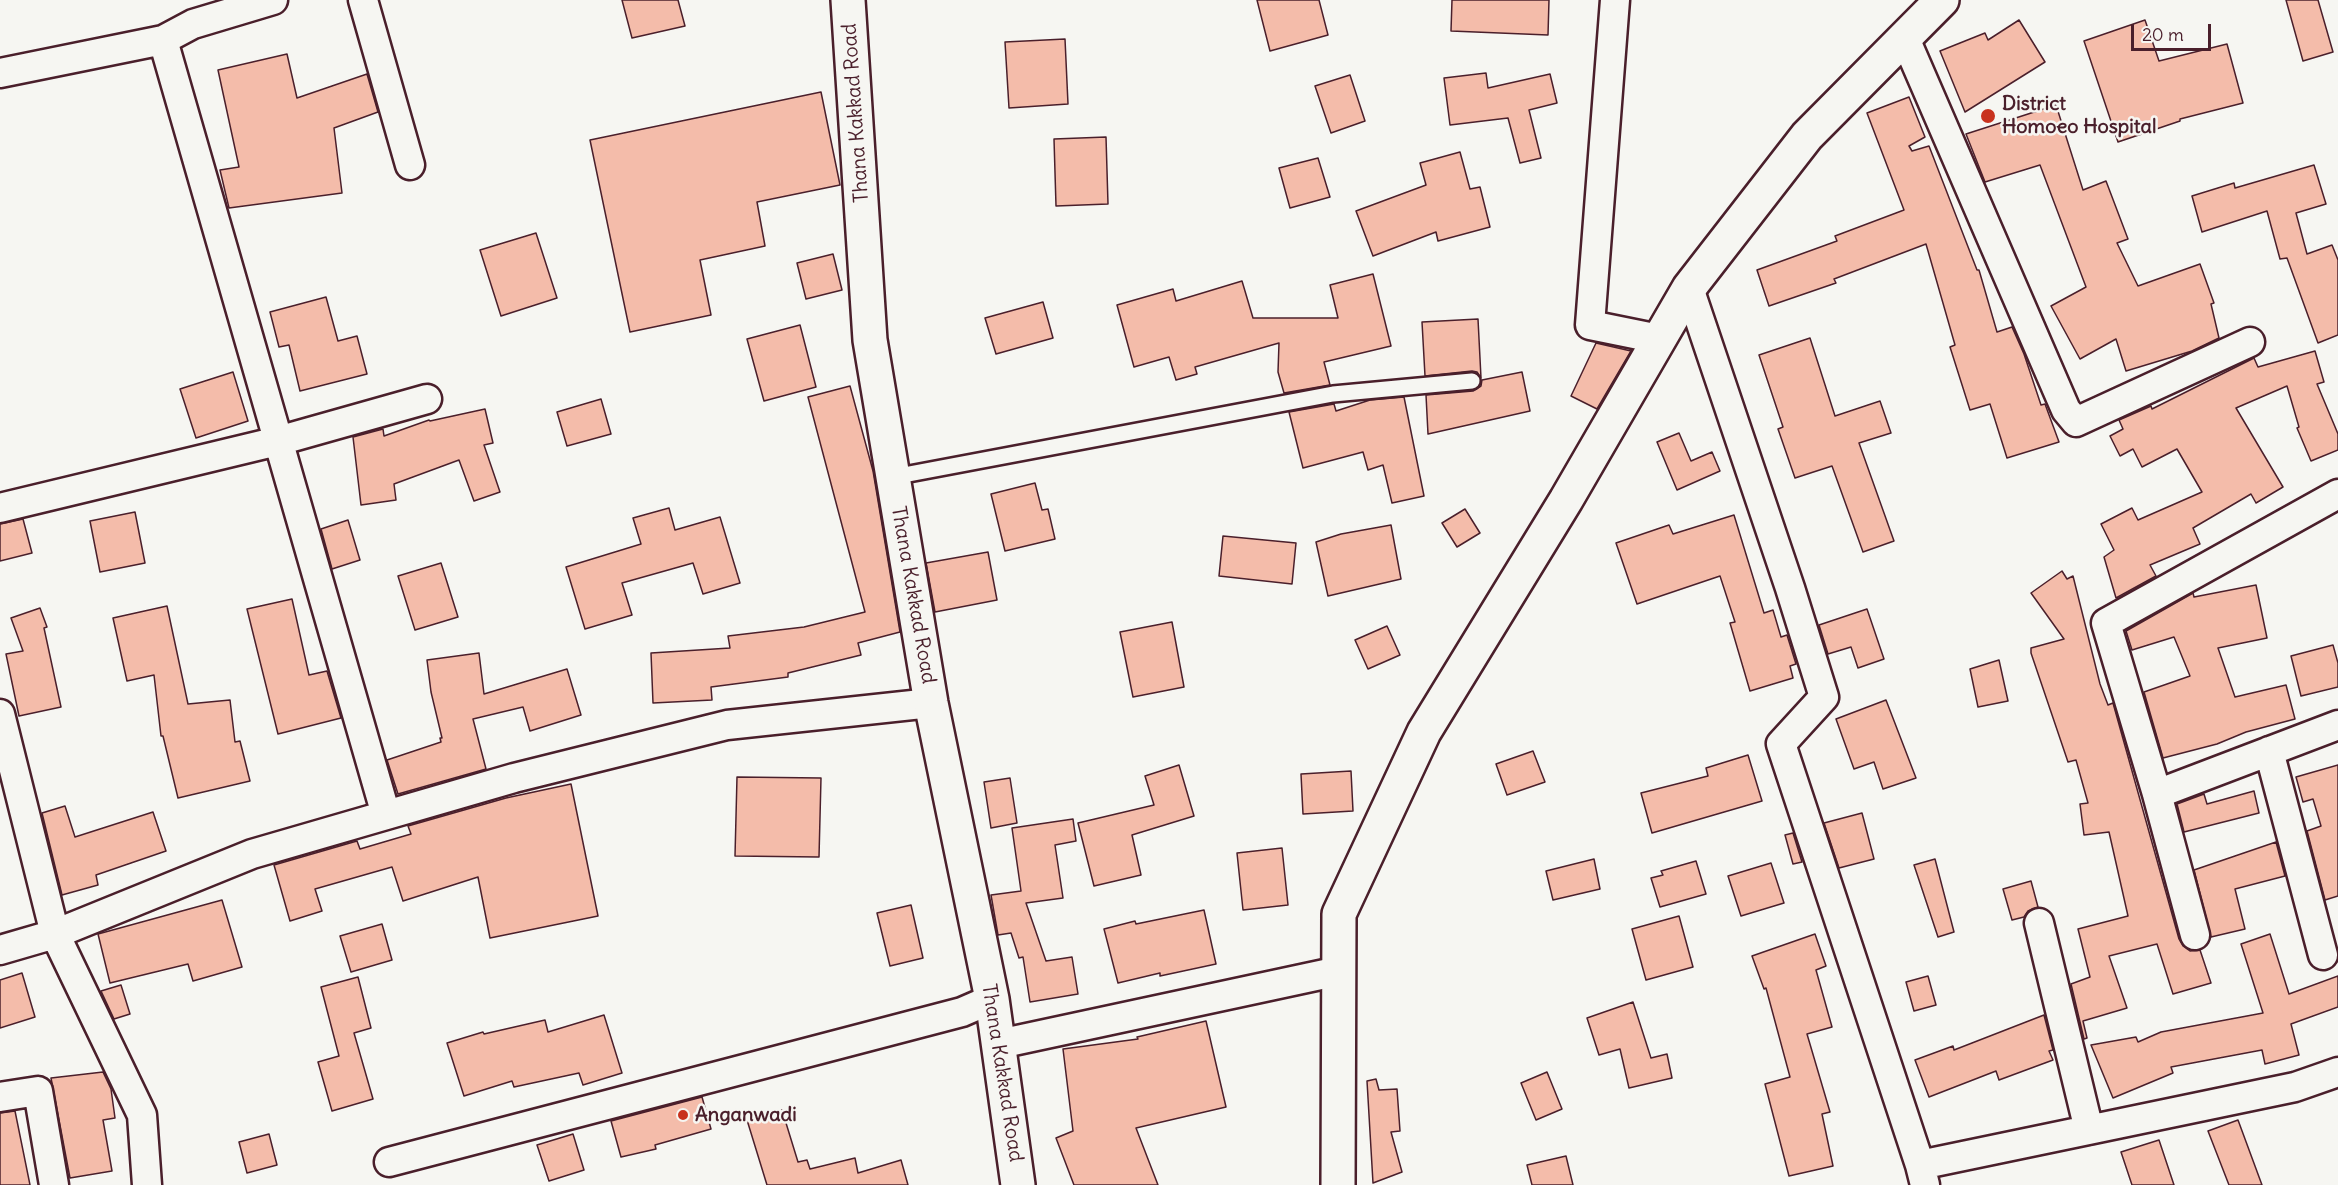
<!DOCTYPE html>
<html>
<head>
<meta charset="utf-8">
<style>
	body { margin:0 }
	#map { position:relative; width:2338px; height:1185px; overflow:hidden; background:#f6f6f2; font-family:Delius,sans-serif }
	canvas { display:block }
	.scale { position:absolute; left:2131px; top:24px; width:80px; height:27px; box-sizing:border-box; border:3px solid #4a1f2b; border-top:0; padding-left:8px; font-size:18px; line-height:21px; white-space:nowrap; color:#4a1f2b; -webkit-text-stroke:4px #f6f6f2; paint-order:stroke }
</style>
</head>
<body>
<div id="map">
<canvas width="2338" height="1185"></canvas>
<div class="scale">20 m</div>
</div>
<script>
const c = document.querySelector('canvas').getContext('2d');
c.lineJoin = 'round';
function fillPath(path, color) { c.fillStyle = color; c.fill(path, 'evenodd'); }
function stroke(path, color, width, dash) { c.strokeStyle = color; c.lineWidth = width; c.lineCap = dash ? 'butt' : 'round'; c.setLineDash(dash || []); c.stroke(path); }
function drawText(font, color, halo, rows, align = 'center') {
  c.font = font + ' Delius,sans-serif'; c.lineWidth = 5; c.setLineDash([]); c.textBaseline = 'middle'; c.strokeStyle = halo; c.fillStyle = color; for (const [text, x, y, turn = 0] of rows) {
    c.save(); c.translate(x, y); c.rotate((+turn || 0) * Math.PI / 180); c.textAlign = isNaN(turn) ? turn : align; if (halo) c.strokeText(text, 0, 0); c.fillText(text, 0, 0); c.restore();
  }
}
const building = new Path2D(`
	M 622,0 L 678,0 L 685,26 L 632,38 Z
	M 1257,0 L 1319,0 L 1328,35 L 1270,51 Z
	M 1452,0 L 1549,0 L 1548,35 L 1451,31 Z
	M 2286,0 L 2318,0 L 2333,52 L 2303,61 Z
	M 2019,20 L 2045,62 L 1965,112 L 1940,51 L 1985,33 L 1988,40 Z
	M 2145,20 L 2159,61 L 2227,44 L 2243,103 L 2180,119 L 2180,121 L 2118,142 L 2084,41 Z
	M 1065,39 L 1068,104 L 1009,108 L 1005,42 Z
	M 287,54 L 297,98 L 367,74 L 378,112 L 334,128 L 342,193 L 229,208 L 220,170 L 239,167 L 218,70 Z
	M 1486,73 L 1488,88 L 1550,74 L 1557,103 L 1529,110 L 1541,158 L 1520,163 L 1508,118 L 1450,125 L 1444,78 Z
	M 1350,75 L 1365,121 L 1331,133 L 1315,86 Z
	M 821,92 L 840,185 L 757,202 L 765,246 L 700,260 L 711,315 L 630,332 L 590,140 Z
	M 1909,97 L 1925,137 L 1909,146 L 1912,151 L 1929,146 L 1977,270 L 1979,270 L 1997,332 L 2012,327 L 2024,354 L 2041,405 L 2045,404 L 2059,442 L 2007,458 L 1990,404 L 1970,410 L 1950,347 L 1955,345 L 1926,244 L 1834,279 L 1836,283 L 1769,306 L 1757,270 L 1837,241 L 1835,236 L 1904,210 L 1867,113 Z
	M 2056,105 L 2083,190 L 2106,181 L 2128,239 L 2117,243 L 2138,286 L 2200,264 L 2214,303 L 2211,304 L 2219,338 L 2192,351 L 2126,371 L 2116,339 L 2080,359 L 2051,306 L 2086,287 L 2040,165 L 1985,182 L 1966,134 Z
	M 1106,137 L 1108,204 L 1056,206 L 1054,139 Z
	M 1460,152 L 1470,189 L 1480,187 L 1490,227 L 1438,241 L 1436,232 L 1373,256 L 1356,211 L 1426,185 L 1420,163 Z
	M 1318,158 L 1330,197 L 1290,208 L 1279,168 Z
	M 2314,165 L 2326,204 L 2296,213 L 2307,254 L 2332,245 L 2338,260 L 2338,335 L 2318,343 L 2287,258 L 2280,259 L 2267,211 L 2202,232 L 2192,196 L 2234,183 L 2235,188 Z
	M 536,233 L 557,298 L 501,316 L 480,250 Z
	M 833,254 L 842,290 L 806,299 L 797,263 Z
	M 1373,274 L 1391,346 L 1324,362 L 1330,385 L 1284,393 L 1278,372 L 1279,343 L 1195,367 L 1197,374 L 1176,380 L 1169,357 L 1134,367 L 1117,305 L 1173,289 L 1176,301 L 1242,281 L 1253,318 L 1338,318 L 1330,285 Z
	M 326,297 L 338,341 L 357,336 L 367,374 L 300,391 L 289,345 L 279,347 L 270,312 Z
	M 1043,302 L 1053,338 L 996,354 L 985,318 Z
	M 1478,319 L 1481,378 L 1477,372 L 1472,371 L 1425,376 L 1422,322 Z
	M 800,325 L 816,387 L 764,401 L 747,339 Z
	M 1810,338 L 1835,416 L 1880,401 L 1891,433 L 1859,443 L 1894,541 L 1863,552 L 1832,466 L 1795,478 L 1778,429 L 1783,427 L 1759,355 Z
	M 1596,343 L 1631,351 L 1597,409 L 1571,396 Z
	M 2315,351 L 2324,382 L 2317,384 L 2338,434 L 2338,450 L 2311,461 L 2297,428 L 2299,427 L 2287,386 L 2236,408 L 2283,487 L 2256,503 L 2251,494 L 2193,528 L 2200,544 L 2150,565 L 2156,576 L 2116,598 L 2104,557 L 2114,550 L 2101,524 L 2132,508 L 2138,520 L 2202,492 L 2177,449 L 2142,467 L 2133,449 L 2120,456 L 2110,436 L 2123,429 L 2119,420 L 2151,406 L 2152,409 L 2254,358 L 2258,367 Z
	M 233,372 L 248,421 L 196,438 L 180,389 Z
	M 1522,372 L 1530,411 L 1428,434 L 1426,395 L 1473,391 L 1481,386 L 1482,380 Z
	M 850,386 L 873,471 L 900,632 L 858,643 L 861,655 L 788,673 L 788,677 L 711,687 L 712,700 L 653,703 L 651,653 L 730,648 L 728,636 L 804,627 L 865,612 L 808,397 Z
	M 1404,397 L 1424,496 L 1392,503 L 1383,465 L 1368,470 L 1363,452 L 1303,468 L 1289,412 L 1334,404 L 1336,411 L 1370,400 Z
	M 601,399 L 611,434 L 567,446 L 557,412 Z
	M 485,409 L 493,443 L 484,445 L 500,492 L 474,501 L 459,460 L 394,484 L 396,500 L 361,505 L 353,437 L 383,429 L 384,436 L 429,420 L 430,421 Z
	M 1679,433 L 1691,461 L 1712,452 L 1720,471 L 1677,490 L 1657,442 Z
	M 1035,483 L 1042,510 L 1048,509 L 1055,539 L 1005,551 L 991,494 Z
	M 669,508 L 675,530 L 720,517 L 740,583 L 703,594 L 693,563 L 622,583 L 632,615 L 585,629 L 566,567 L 641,544 L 633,518 Z
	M 1465,509 L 1480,533 L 1457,547 L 1442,523 Z
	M 135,512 L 145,563 L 100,572 L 90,521 Z
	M 1734,515 L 1764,613 L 1773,610 L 1781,637 L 1787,635 L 1796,664 L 1790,666 L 1793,678 L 1750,691 L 1730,623 L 1735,622 L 1720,576 L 1637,604 L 1616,543 L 1669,525 L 1673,534 Z
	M 23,519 L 32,553 L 0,561 L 0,524 Z
	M 348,520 L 360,560 L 332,569 L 321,529 Z
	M 1391,525 L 1401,579 L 1328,596 L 1316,542 L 1341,534 Z
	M 1223,536 L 1296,543 L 1292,584 L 1219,576 Z
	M 988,552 L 997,600 L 935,612 L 926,563 Z
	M 441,563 L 458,617 L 415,630 L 398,576 Z
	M 2062,571 L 2067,579 L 2073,576 L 2100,684 L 2108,705 L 2113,703 L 2179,939 L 2183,946 L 2190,951 L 2200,950 L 2211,983 L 2173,994 L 2157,944 L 2109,956 L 2127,1008 L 2083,1021 L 2087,1038 L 2084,1039 L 2071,984 L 2090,977 L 2078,929 L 2128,916 L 2109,832 L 2084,835 L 2080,804 L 2088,803 L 2076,760 L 2068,762 L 2031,653 L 2031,648 L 2064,639 L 2031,593 Z
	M 2256,585 L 2267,638 L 2218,648 L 2235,697 L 2286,685 L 2295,719 L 2246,732 L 2217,744 L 2163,758 L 2144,692 L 2190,676 L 2174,637 L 2132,650 L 2126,631 L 2193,593 L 2194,597 Z
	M 292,599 L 309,675 L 327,671 L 341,718 L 278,734 L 247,609 Z
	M 167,606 L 188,704 L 230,700 L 235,742 L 240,741 L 250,781 L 178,798 L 163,736 L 161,736 L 154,675 L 127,681 L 113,618 Z
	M 40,608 L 47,627 L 44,628 L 61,707 L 19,716 L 6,654 L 23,651 L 11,618 Z
	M 1867,609 L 1884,659 L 1858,668 L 1851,647 L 1828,654 L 1819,625 Z
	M 1172,622 L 1184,687 L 1133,697 L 1120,632 Z
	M 1387,626 L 1400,655 L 1368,669 L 1355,640 Z
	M 2333,645 L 2338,663 L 2338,687 L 2301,696 L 2291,656 Z
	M 479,653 L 484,694 L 567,669 L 581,715 L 530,731 L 523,707 L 473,719 L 486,769 L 398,794 L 387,760 L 441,742 L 440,738 L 442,738 L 431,692 L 427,660 Z
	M 1999,660 L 2008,701 L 1978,707 L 1970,669 Z
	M 1886,700 L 1916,778 L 1883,789 L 1874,762 L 1854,769 L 1836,719 Z
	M 1533,751 L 1545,782 L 1507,795 L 1496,764 Z
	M 1748,755 L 1762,801 L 1652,833 L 1641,793 L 1708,776 L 1706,768 Z
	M 1179,765 L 1194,816 L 1132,835 L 1141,875 L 1094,886 L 1078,823 L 1154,805 L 1145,776 Z
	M 2338,765 L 2338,896 L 2325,900 L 2307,831 L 2321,826 L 2313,799 L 2303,802 L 2296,777 Z
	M 1351,771 L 1353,811 L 1303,814 L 1301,774 Z
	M 737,777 L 821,778 L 819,857 L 735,856 Z
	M 1010,778 L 1017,823 L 991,828 L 984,782 Z
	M 571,784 L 598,916 L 490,938 L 478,877 L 403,901 L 392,867 L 315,889 L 322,911 L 290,921 L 274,865 L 357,841 L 360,849 L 411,834 L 408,826 L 506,798 Z
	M 2254,791 L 2259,813 L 2184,832 L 2177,804 L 2204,794 L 2207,804 Z
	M 65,806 L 75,837 L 153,812 L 166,851 L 96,875 L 98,885 L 62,895 L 42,813 Z
	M 1862,813 L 1874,859 L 1839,868 L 1824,823 Z
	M 1073,819 L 1076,841 L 1055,845 L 1063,898 L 1026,903 L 1046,961 L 1072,957 L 1078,994 L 1030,1002 L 1023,957 L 1019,958 L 1011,933 L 998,935 L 991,895 L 1021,891 L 1012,828 Z
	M 1793,833 L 1802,862 L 1793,864 L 1785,835 Z
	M 2276,842 L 2285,876 L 2235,889 L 2245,929 L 2211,937 L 2194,870 Z
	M 1282,848 L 1288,905 L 1243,910 L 1237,853 Z
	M 1594,859 L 1600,889 L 1553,900 L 1546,871 Z
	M 1935,859 L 1954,932 L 1938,937 L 1914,865 Z
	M 1696,861 L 1706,894 L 1660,907 L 1651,878 L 1663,875 L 1661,871 Z
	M 1771,863 L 1784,903 L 1741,916 L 1728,876 Z
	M 2031,881 L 2038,907 L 2028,911 L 2024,917 L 2012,920 L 2003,889 Z
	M 222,900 L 242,967 L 193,981 L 188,964 L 110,983 L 98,934 Z
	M 911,905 L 923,958 L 890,966 L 877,913 Z
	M 1204,910 L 1216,964 L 1160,976 L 1160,973 L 1118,983 L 1104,929 L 1135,921 L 1136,924 Z
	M 1679,916 L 1693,967 L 1646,980 L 1632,929 Z
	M 382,924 L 392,960 L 351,972 L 340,936 Z
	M 1815,934 L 1826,966 L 1816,970 L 1832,1027 L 1807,1034 L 1830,1112 L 1822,1114 L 1833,1166 L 1789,1176 L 1765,1084 L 1790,1077 L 1766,988 L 1764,989 L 1752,956 Z
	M 2270,934 L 2289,994 L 2338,976 L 2338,1007 L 2291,1024 L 2299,1055 L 2265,1064 L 2262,1050 L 2171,1067 L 2173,1073 L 2113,1098 L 2091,1045 L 2136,1037 L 2138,1042 L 2161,1032 L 2263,1013 L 2241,944 Z
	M 22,973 L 35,1017 L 0,1028 L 0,980 Z
	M 1928,976 L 1936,1005 L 1914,1011 L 1906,982 Z
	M 358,977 L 371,1028 L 354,1033 L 373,1099 L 332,1111 L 318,1062 L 339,1056 L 321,987 Z
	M 121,985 L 130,1014 L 114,1019 L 101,991 Z
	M 1633,1002 L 1651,1058 L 1667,1054 L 1672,1078 L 1629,1088 L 1620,1049 L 1599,1055 L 1587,1018 Z
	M 604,1015 L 622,1073 L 583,1085 L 579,1073 L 514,1087 L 512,1081 L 464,1096 L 447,1043 L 483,1032 L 484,1034 L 545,1020 L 548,1032 Z
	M 2044,1015 L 2053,1050 L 2049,1051 L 2053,1060 L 1999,1080 L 1996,1071 L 1929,1097 L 1915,1060 L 1953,1046 L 1954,1050 Z
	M 1206,1021 L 1226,1107 L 1136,1128 L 1158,1185 L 1074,1185 L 1056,1138 L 1073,1131 L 1063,1049 L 1138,1039 L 1137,1037 Z
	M 103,1072 L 111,1089 L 115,1118 L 103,1120 L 112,1171 L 70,1178 L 51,1078 Z
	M 1547,1072 L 1562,1109 L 1536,1120 L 1521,1083 Z
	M 1376,1079 L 1379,1090 L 1397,1089 L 1400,1131 L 1391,1132 L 1402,1172 L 1373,1183 L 1367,1081 Z
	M 702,1097 L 711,1129 L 655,1145 L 656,1149 L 621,1157 L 611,1121 Z
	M 782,1110 L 798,1162 L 807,1160 L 810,1169 L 855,1158 L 858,1173 L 901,1160 L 908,1185 L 767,1185 L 747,1120 Z
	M 15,1111 L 30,1185 L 0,1185 L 0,1113 Z
	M 2238,1120 L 2262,1185 L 2229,1185 L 2208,1131 Z
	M 269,1134 L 277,1165 L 247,1173 L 239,1142 Z
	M 573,1134 L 584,1170 L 549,1181 L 537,1145 Z
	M 2159,1140 L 2174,1185 L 2132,1185 L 2121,1152 Z
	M 1566,1156 L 1573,1185 L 1532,1185 L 1527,1165 Z`);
fillPath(building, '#f4bcaa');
stroke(building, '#4a1f2b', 1.5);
const service = new Path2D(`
	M 893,477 L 1333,394 L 1472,381`);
const minor = new Path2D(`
	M 363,0 L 410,165
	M 1615,0 L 1590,325 L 1659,339
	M 1904,36 L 2066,410 L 2076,422 L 2250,342
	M 163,40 L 386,815
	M 0,73 L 163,40 L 193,24 L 273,0
	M 1689,288 L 1790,588 L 1824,697 L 1781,744 L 1920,1165
	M 2338,494 L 2106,623 L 2157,794 L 2338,725
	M 0,508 L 278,441 L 427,399
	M 0,714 L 55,934 L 142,1115 L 147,1185
	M 2269,751 L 2323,955
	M 2157,794 L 2195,935
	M 2039,923 L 2089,1130
	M 0,950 L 55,934 L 252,854 L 514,778 L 727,725 L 931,703
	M 999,1044 L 1339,971
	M 0,1097 L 38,1091 L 54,1185
	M 389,1162 L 962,1012 L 992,999
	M 1925,1185 L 1920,1165 L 2295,1087 L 2338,1072`);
const secondary = new Path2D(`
	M 848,0 L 870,340 L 931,703 L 992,999 L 1018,1185
	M 1338,1185 L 1339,914 L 1424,732 L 1566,500 L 1689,288 L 1807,136 L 1942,0`);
stroke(service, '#4a1f2b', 20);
stroke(minor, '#4a1f2b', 33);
stroke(secondary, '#4a1f2b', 38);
stroke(service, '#f6f6f2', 15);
stroke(minor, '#f6f6f2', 28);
stroke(secondary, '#f6f6f2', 33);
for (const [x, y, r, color] of [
	[1988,116,8,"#c8321e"],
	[683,1115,6,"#c8321e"]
]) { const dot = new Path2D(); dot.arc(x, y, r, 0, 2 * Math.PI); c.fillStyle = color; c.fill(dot); stroke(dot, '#f6f6f2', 2); }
drawText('bold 20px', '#4a1f2b', '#f6f6f2', [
	["District",2002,104],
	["Homoeo Hospital",2002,127],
	["Anganwadi",695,1115]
], 'left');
drawText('20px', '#4a1f2b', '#f6f6f2', [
	["Thana Kakkad Road",856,113,-94],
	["Thana Kakkad Road",913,595,80],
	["Thana Kakkad Road",1002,1073,81]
]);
</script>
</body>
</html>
